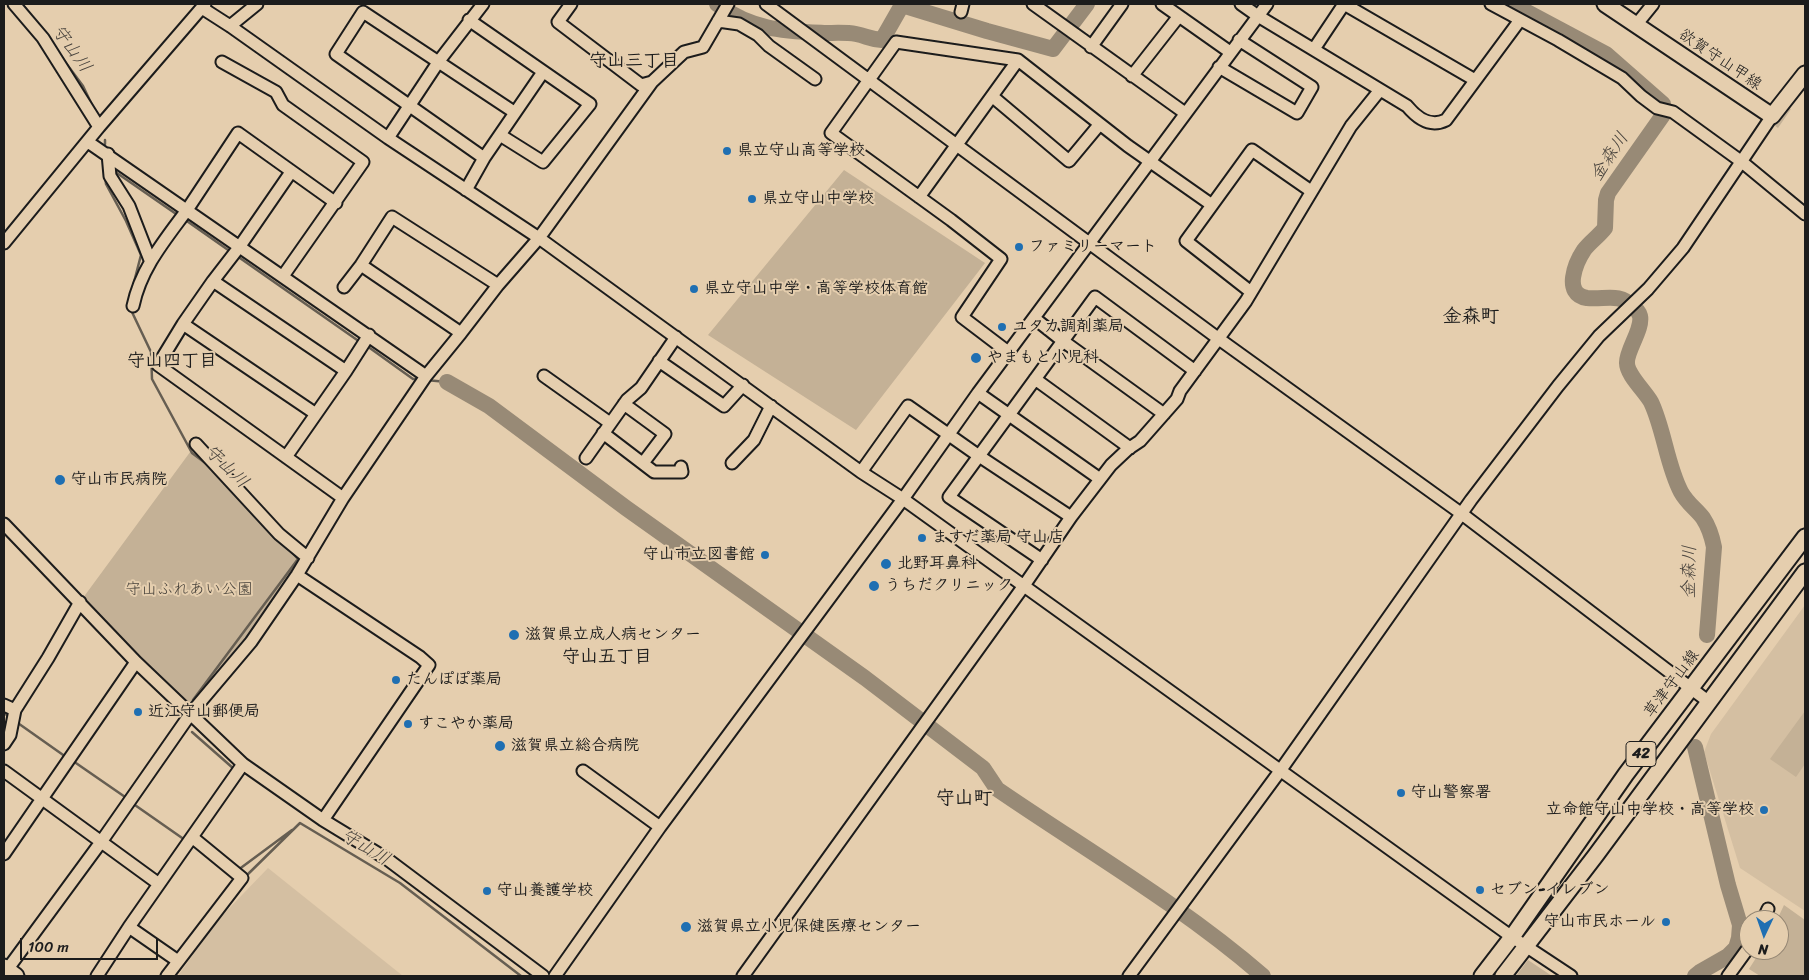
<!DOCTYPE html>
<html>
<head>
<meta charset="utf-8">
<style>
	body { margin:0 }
	#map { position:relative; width:1809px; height:980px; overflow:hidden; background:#e5ceae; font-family:Sriracha,sans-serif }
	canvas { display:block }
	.frame { position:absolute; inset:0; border:5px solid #1c1c1c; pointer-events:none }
	.north { position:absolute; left:1739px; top:910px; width:50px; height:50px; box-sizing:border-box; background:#e5ceae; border:1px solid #958774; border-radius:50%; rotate:183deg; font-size:14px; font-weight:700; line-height:20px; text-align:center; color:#1c1c1c }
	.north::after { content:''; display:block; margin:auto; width:18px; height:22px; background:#1f6fb2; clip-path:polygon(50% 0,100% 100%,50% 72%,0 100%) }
	.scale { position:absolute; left:20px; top:938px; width:138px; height:22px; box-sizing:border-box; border:2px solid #1c1c1c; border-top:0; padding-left:6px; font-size:15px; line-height:18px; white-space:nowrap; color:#1c1c1c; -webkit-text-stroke:4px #e5ceae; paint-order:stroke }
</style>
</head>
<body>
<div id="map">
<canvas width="1809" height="980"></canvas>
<div class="frame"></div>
<div class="north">N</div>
<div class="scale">100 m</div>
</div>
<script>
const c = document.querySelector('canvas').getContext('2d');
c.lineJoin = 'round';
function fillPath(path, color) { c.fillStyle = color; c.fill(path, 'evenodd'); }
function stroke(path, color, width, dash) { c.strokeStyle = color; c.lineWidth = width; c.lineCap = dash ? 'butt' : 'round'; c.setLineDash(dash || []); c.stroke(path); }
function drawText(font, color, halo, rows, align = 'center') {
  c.font = font + ' Sriracha,"Klee One",sans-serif'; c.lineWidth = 4; c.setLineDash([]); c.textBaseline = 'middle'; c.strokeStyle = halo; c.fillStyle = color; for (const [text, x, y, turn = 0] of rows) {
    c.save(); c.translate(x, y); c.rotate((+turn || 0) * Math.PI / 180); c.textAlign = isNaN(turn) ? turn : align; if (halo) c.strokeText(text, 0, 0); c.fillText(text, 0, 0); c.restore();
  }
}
fillPath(new Path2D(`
	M 1805,605 L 1805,911 L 1740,868 L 1704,752 L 1711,734 Z
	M 268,868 L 403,976 L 178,976 L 215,923 Z`), '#d4bfa2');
fillPath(new Path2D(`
	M 1784,105 L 1791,109 L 1778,128 L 1771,123 Z
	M 844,170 L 985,263 L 856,430 L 708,335 Z
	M 196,444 L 308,558 L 191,713 L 80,602 Z
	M 1805,711 L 1805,764 L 1796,777 L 1770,759 Z
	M 1784,905 L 1805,920 L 1805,976 L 1760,976 L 1749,969 L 1761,950 L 1779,950 L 1779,920 L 1777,920 Z
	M 1528,960 L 1552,976 L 1516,976 Z`), '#c4b196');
stroke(new Path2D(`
	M 22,4 L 33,18
	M 60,55 L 83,86 L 93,107
	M 105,144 L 105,140
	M 103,159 L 106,184 L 126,221 L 141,255 L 133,286
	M 114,171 L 179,216
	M 184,219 L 231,252
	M 237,256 L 360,342
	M 131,310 L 151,352 L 152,379 L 192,453 L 208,465
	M 367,346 L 413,379 L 418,379
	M 426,380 L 447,382
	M 193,700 L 298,559 L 288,548
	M 4,713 L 11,718
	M 15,721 L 66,757
	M 192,732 L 234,769
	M 73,761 L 128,799
	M 132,803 L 185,840
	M 238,870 L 292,830
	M 244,878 L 300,823 L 400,883 L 521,976`), '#665e52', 2.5);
stroke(new Path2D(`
	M 717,4 C 751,30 784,31 824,33 C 834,33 846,32 856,34 C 867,36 869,39 882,40 L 902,5 L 987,31 L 1053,49 L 1087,4
	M 1512,4 L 1606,54 L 1663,104 L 1663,115 L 1608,193 L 1606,200 L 1605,228 C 1599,236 1590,242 1584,250 C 1576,262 1562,294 1587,298 C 1605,300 1619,292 1633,307 C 1636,309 1639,312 1640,316 C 1643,329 1626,351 1627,363 C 1627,375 1645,391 1651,402 C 1664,429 1667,466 1681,492 C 1687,503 1696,509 1703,518 C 1709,527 1712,537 1714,547 L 1707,635
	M 447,382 L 489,406 L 626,508 L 865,678 L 983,768 L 997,789 C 1086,850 1181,905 1263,976
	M 1695,976 L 1700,972 L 1728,956 L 1736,948 L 1739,938 L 1740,925 L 1728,885 L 1695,747`), '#988a76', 16);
const minor = new Path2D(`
	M 14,4 L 43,38 L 99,127
	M 571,4 L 558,22 L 641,85 L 652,82
	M 766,4 L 1219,339 L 1462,514 L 1709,702
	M 1033,4 L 1185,113
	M 1162,4 L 1230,52
	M 1241,4 L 1258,16 L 1407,106 C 1417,118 1430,128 1446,120 L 1520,20
	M 1344,4 L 1475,80
	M 1491,4 L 1558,40 L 1622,78 L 1641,96 L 1657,108 L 1673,112 L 1742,162 L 1805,214
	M 202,8 L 230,26 L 388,138 L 539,238 L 861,472 L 903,499 L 1512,937 L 1571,976
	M 961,12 L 963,4
	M 469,20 L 590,104 L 543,162 L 500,135
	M 718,21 L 739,24 L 758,35 L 769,46 L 815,79
	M 1636,25 L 1653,4
	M 230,26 L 257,4
	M 1091,47 L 1122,4
	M 1314,49 L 1344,4
	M 222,62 L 276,92 L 283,105 L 363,162 L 283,276
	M 1219,67 L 1297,113 L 1312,87 L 1239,40
	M 1132,76 L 1179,16
	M 993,97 L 1069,161 L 1099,125
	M 388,138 L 439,61 L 483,4
	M 88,142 L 426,376
	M 108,154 L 110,176 L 129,206 L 150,260
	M 484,158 L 336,54 L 363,12 L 514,112
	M 291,172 L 240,246 L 213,281 L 183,324 L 158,365 L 343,498
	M 466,190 L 484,158 L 543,72
	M 919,197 L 1018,60
	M 4,243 L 99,127 L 205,4
	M 361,265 L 461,333
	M 213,281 L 346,371
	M 344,287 L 361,265 L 392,217 L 498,285
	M 1251,292 L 1186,241 L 1252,150 L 1311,191
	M 133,306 C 141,268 165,240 187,210 C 204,184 221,159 238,133 L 336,203
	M 1034,318 L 1063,341 L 1164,414
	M 183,324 L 316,414
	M 1008,352 L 962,317 L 1001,259 L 951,220 L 831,133 L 896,42 L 1018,60 L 1128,146 L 1212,205
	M 659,361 L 724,406 L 743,385
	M 544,376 L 610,423
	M 1035,379 L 1130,448
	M 978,393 L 1100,479
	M 624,404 L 665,434 L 643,463
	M 603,433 L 654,472 L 682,472 L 681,467
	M 196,444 L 279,534 L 308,558
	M 286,457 L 346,371 L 369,335
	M 586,458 L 627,400 L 641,388 L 676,337
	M 732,463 L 754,440 L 771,406
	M 861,472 L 908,406 L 979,456 L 1071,517
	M 4,524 L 136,662 L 243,764 L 323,820 L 387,859 L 543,976
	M 1042,560 L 949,497 L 1095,297 L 1195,371
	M 297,575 L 420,657 L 429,665 L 323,820
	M 4,705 L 15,710
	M 4,744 L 10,735 L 15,710 L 48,658 L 80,602
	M 4,771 L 159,884
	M 583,771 L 660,827
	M 4,854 L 136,662
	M 1763,920 L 1768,909
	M 129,927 L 178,961
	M 4,974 L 101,842 L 191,713 L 251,642 L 297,575 L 343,498 L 426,376 L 461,333 L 498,285 L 539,238 L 652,82 L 684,52 L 703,47 L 728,4
	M 97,976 L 129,927 L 243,764
	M 167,976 L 242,878 L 192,837
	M 555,976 L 660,827 L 903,499 L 978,393 L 1267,4
	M 743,976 L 1023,587 L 1071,517 L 1111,465 L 1128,449 L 1140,441 L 1177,399 L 1180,391 L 1246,301 L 1351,126 L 1380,90
	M 1129,976 L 1280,771 L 1471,500 L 1558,386 L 1599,336 L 1648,289 L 1683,248 L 1772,116
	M 1728,976 L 1749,947`);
const major = new Path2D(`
	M 1605,4 L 1772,116 L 1805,74
	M 4,967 L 16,976
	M 1482,976 L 1512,937 L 1626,774 L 1805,537
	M 1503,976 L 1596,855 L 1805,572`);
stroke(minor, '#1c1c1c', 15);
stroke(major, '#1c1c1c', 19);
stroke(minor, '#e5ceae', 11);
stroke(major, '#e5ceae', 15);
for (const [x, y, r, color] of [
	[727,151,5,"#1f6fb2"],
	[752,199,5,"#1f6fb2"],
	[1019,247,5,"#1f6fb2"],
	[694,289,5,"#1f6fb2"],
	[1002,327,5,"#1f6fb2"],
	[976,358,6,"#1f6fb2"],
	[60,480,6,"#1f6fb2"],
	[922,538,5,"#1f6fb2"],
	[765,555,5,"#1f6fb2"],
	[886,564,6,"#1f6fb2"],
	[874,586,6,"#1f6fb2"],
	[514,635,6,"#1f6fb2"],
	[396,680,5,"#1f6fb2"],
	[138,712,5,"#1f6fb2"],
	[408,724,5,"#1f6fb2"],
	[500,746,6,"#1f6fb2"],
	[1401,793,5,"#1f6fb2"],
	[1764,810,5,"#1f6fb2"],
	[1480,890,5,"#1f6fb2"],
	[487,891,5,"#1f6fb2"],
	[1666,922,5,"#1f6fb2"],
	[686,927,6,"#1f6fb2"]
]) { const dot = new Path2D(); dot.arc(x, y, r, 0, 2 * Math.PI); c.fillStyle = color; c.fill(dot); stroke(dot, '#e5ceae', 2); }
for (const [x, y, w] of [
	[1641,754,30]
]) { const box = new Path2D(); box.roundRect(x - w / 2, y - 12.5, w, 25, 4); c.fillStyle = '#e5ceae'; c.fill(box); stroke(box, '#1c1c1c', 1); }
drawText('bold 15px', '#1c1c1c', null, [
	["42",1641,754]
]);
drawText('16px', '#1c1c1c', '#e5ceae', [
	["欲賀守山甲線",1720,60,34],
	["草津守山線",1672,684,-53]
]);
drawText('bold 16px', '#1c1c1c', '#e5ceae', [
	["県立守山高等学校",737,151],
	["県立守山中学校",762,199],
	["ファミリーマート",1029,247],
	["県立守山中学・高等学校体育館",704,289],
	["ユタカ調剤薬局",1012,327],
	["やまもと小児科",987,358],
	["守山市民病院",71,480],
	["ますだ薬局 守山店",932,538],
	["守山市立図書館",755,555,"right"],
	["北野耳鼻科",897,564],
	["うちだクリニック",885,586],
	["滋賀県立成人病センター",525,635],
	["たんぽぽ薬局",406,680],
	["近江守山郵便局",148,712],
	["すこやか薬局",418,724],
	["滋賀県立総合病院",511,746],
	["守山警察署",1411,793],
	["立命館守山中学校・高等学校",1754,810,"right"],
	["セブン-イレブン",1490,890],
	["守山養護学校",497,891],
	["守山市民ホール",1656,922,"right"],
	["滋賀県立小児保健医療センター",697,927]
], 'left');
drawText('16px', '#46413a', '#e5ceae', [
	["守山ふれあい公園",189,590]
]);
drawText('italic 18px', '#47423c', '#e5ceae', [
	["守山川",71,49,54],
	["金森川",1610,157,-57],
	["守山川",226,467,44],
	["金森川",1690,572,-89],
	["守山川",365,848,31]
]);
drawText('bold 18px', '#1c1c1c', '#e5ceae', [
	["守山三丁目",634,61],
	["守山四丁目",172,361],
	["守山五丁目",607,657]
]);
drawText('bold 19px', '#1c1c1c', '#e5ceae', [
	["金森町",1471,317],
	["守山町",964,799]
]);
</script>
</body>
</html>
